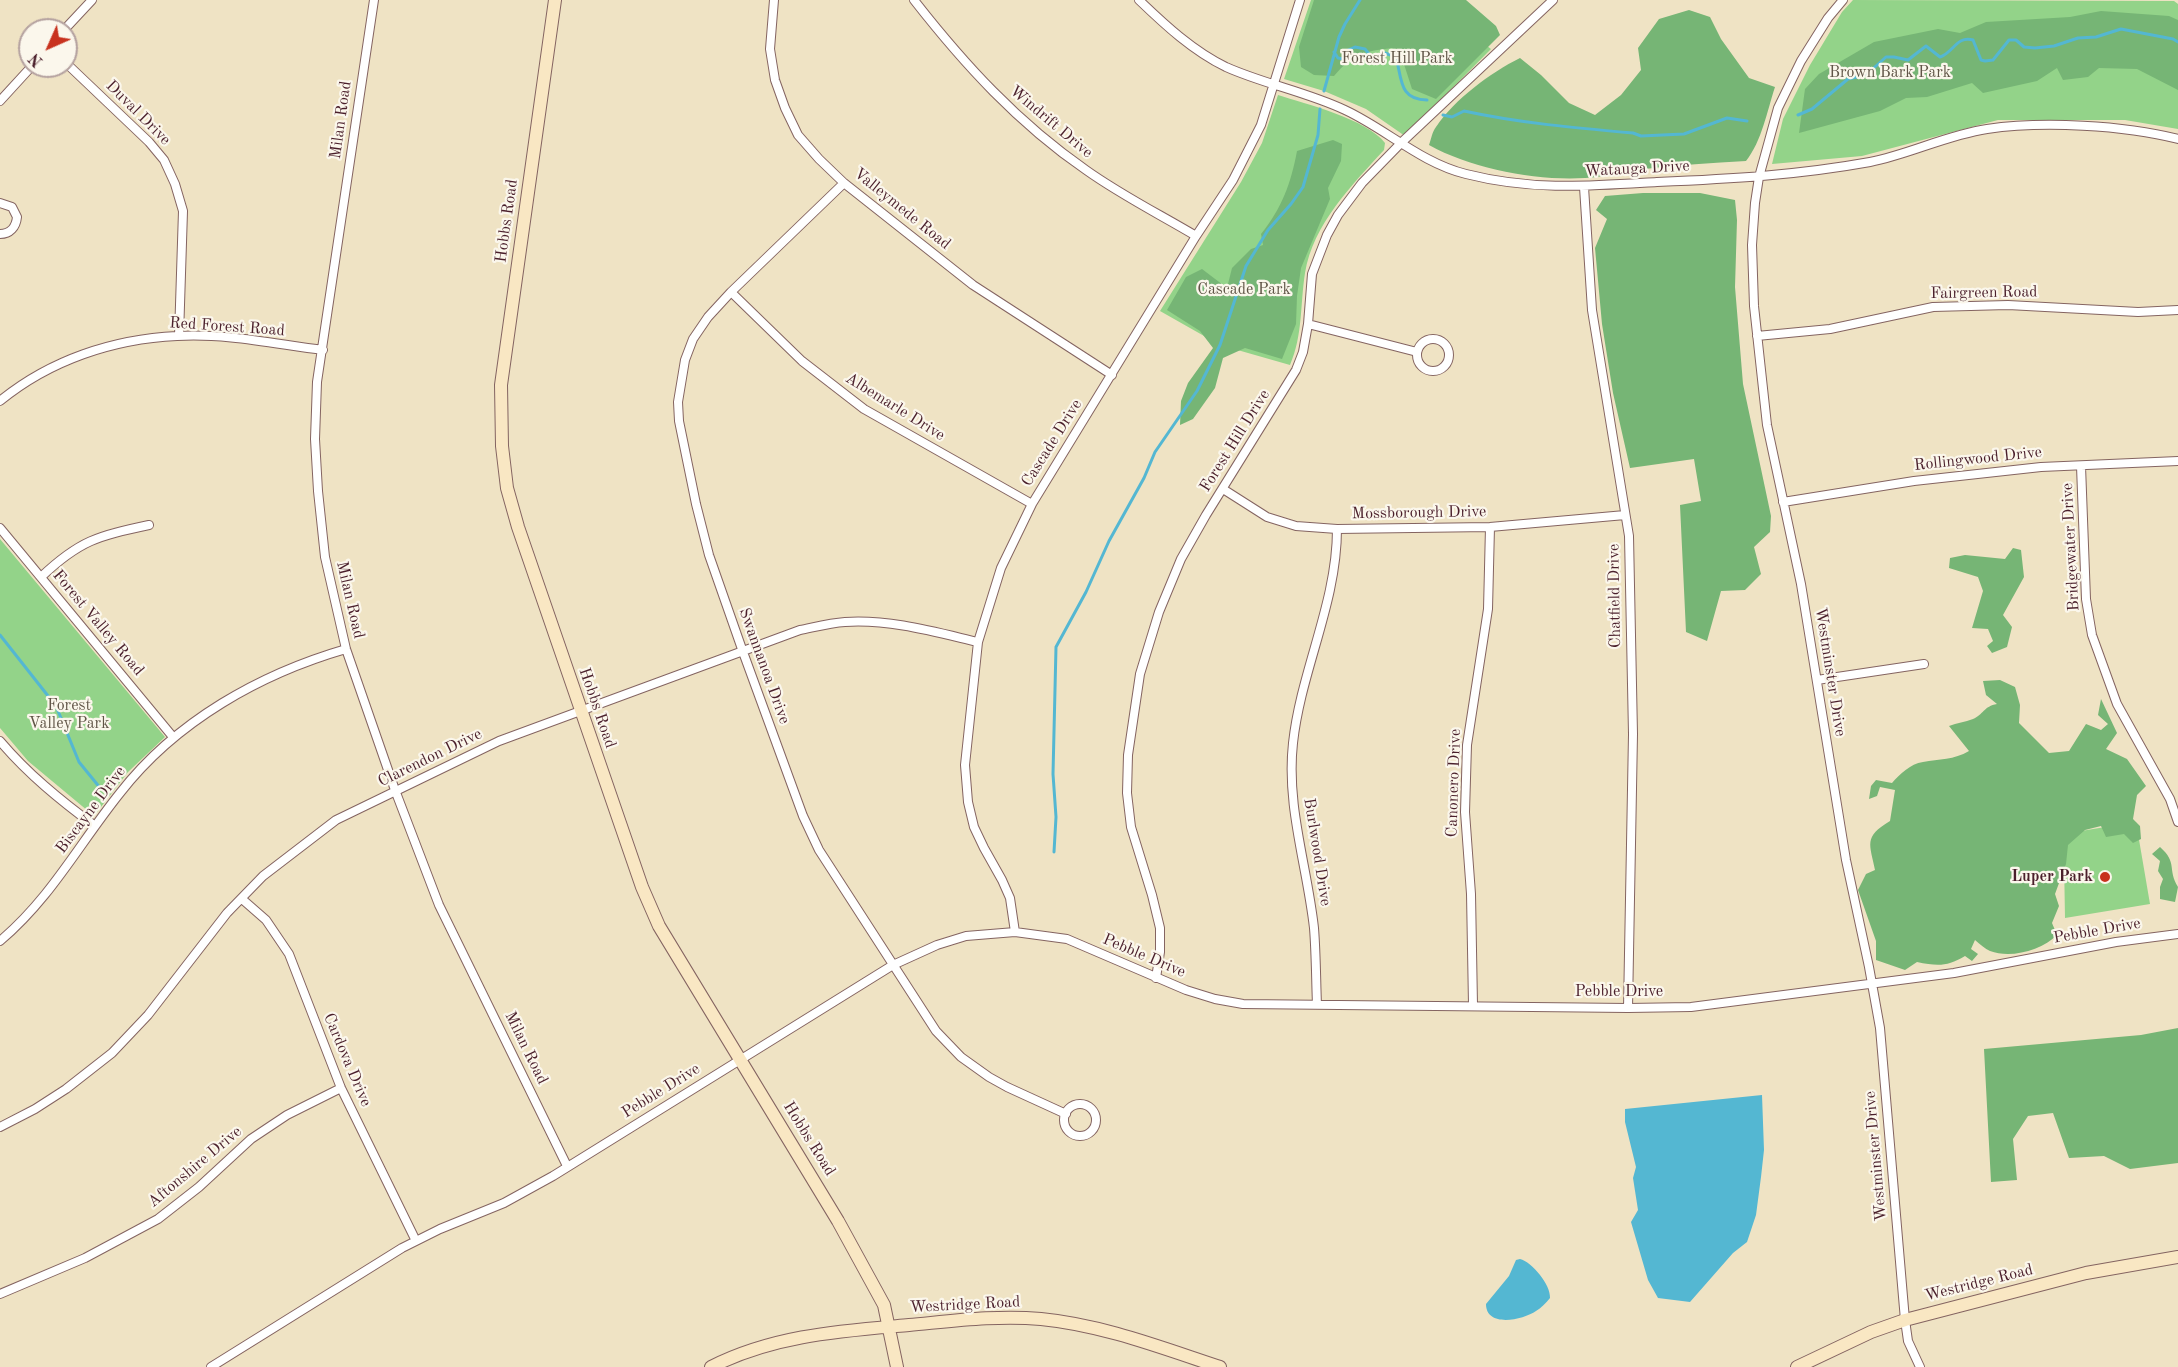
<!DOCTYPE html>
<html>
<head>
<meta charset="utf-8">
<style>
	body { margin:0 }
	#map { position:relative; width:2178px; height:1367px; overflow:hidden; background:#efe3c4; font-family:"Old Standard TT",serif }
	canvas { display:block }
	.north { position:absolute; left:18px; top:18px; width:60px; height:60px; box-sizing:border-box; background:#fbf7ec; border:2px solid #b4a19f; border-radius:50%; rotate:225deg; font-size:16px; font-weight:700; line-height:24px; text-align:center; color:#4a1f2b }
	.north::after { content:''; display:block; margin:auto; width:21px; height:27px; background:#c8321e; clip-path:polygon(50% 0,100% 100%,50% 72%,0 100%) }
</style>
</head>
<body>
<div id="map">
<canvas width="2178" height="1367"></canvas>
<div class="north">N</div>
</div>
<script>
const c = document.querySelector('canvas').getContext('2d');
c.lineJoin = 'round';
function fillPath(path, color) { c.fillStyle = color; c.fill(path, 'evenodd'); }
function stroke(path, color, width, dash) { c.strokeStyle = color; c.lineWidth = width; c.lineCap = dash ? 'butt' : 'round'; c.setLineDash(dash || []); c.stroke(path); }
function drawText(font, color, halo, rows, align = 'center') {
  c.font = font + ' "Old Standard TT",serif'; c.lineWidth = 4.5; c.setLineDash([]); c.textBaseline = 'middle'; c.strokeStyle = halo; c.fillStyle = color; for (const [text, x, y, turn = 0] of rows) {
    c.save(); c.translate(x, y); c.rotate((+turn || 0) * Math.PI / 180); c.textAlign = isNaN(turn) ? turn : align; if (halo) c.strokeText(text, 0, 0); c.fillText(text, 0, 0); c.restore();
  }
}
fillPath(new Path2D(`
	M 1311,0 L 1427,0 L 1491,49 L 1405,136 L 1366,109 L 1324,91 L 1284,79 Z
	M 1853,0 L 2174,1 L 2178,4 L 2178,129 L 2125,120 L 1998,120 L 1862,156 L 1772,164 L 1783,119 L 1810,65 L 1842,12 Z
	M 1278,95 C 1306,104 1367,119 1385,143 L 1384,150 C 1352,185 1313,224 1305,273 C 1300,305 1303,335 1290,365 L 1220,345 L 1160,311 L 1241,182 L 1262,143 Z
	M 0,539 L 165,737 L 128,772 L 94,816 L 28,761 L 0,728 Z
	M 2136,822 L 2150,904 L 2065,918 L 2064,860 L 2068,839 L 2081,831 Z`), '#93d389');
fillPath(new Path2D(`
	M 1314,0 L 1466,0 L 1496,26 L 1500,35 L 1436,99 L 1412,89 L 1402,58 L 1392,48 C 1362,52 1354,53 1334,76 L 1314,75 L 1301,67 L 1299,47 Z
	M 1689,10 L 1710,17 L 1721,39 L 1749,78 L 1775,87 C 1767,111 1762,141 1746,161 C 1712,163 1678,165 1645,169 C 1625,172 1606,177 1585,178 C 1536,181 1472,169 1429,145 C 1431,140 1432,132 1436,127 C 1455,99 1490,73 1520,58 L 1541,75 L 1569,103 L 1595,115 L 1621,95 L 1641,70 L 1638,48 L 1659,19 Z
	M 2101,11 L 2169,16 L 2178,20 L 2178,90 L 2137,69 L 2099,68 L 2088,77 L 2063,80 L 2057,68 L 2037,81 L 1983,93 L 1972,83 L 1927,97 L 1906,98 L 1880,111 L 1799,133 L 1805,89 L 1819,74 L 1874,42 L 1938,29 L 1960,33 L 1986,22 L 2070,17 Z
	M 1333,140 L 1342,144 L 1341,161 L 1328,188 L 1330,199 L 1301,268 L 1297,296 L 1296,324 L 1282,359 L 1245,348 L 1223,358 L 1215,388 L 1193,419 L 1180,425 L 1181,401 L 1188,383 L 1213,348 L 1200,331 L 1167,310 L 1186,277 L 1202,269 L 1227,288 L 1232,268 L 1251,249 L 1263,245 L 1261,234 C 1282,208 1291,183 1297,151 Z
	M 1643,193 L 1700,193 L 1735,200 L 1737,220 L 1735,287 L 1743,384 L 1771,516 L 1770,532 L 1754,547 L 1761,574 L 1745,590 L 1721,591 L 1707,641 L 1686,632 L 1680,505 L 1701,501 L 1694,459 L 1630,468 L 1613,393 L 1602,324 L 1595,248 L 1607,219 L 1596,210 L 1605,196 Z
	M 2013,548 L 2021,550 L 2024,577 L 2003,615 L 2012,627 L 2007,647 L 1992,653 L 1987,646 L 1993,641 L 1988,629 L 1972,628 L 1983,591 L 1978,577 L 1949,568 L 1950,558 L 1965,555 L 2005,559 Z
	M 2000,680 L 2015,687 L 2020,705 L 2019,723 L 2049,753 L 2069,751 L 2086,724 L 2101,730 L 2108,724 L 2098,715 L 2101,699 L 2117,733 L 2106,749 L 2127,759 L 2146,786 L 2137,795 L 2133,819 L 2140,826 L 2141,839 L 2133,843 L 2124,834 L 2106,837 L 2101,826 L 2085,830 L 2068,845 L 2066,864 L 2055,894 L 2059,906 L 2052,923 L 2057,935 C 2042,950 2011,959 1990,951 C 1985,949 1980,944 1975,940 L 1971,949 L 1978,954 L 1972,961 L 1965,956 C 1947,967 1937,966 1917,962 L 1905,970 L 1876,960 L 1876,941 L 1858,890 L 1866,874 L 1875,870 C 1870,844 1863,837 1890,821 L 1895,790 L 1880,787 L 1877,796 L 1869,799 L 1871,786 L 1876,780 L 1892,783 C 1900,774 1910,764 1923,762 C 1939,759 1954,760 1969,751 L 1949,726 C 1957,723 1965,722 1973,719 C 1983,715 1984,706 1997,704 L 1986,695 L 1983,681 Z
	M 2160,847 C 2178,863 2167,869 2178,887 L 2175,902 L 2160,899 L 2160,887 L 2163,879 L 2158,871 L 2160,861 L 2152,854 Z
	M 2178,1028 L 2178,1163 L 2130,1169 L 2104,1156 L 2069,1158 L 2053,1113 L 2028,1116 L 2013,1139 L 2017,1180 L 1991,1182 L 1984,1049 L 2141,1035 Z`), '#76b575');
fillPath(new Path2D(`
	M 1762,1095 L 1764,1150 L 1761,1177 L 1756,1215 L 1747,1242 L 1733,1253 L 1690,1302 L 1658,1298 L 1648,1280 L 1631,1222 L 1638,1210 L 1633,1178 L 1636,1167 L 1625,1122 L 1625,1109 Z
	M 1520,1259 C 1532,1262 1551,1285 1550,1298 C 1546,1303 1541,1308 1536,1311 C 1523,1320 1486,1328 1486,1304 L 1509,1276 L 1516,1260 Z`), '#54b7d2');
stroke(new Path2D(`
	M 1334,52 L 1338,58 L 1343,59 L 1346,51 L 1355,47 L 1365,49 L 1373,59 L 1385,53 L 1396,57 C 1402,79 1399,100 1427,100
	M 1324,91 L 1339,37 L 1345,24 L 1360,0
	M 1443,115 L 1452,117 L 1464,111 C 1519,123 1576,128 1633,133 L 1641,136 L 1684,134 L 1727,118 L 1747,121
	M 1798,115 L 1812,109 L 1848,79 L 1866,75 L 1886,57 L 1894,57 L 1908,60 L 1926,46 L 1940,57 C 1953,53 1957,35 1973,40 L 1981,60 L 1985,61 L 1993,60 L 2009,40 L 2016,40 L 2024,47 L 2035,48 L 2054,46 L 2078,38 L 2096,37 L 2121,29 L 2173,39 L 2178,42
	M 0,635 L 56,706 L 79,762 L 101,789
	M 1054,852 L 1056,817 L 1053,774 L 1056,647 L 1086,592 L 1109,541 L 1144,478 L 1155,452 L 1197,391 L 1220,345 L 1246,266 L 1268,230 L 1291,204 L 1303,187 L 1318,135 L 1320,109`), '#54b7d2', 3);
const street = new Path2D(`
	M 374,0 L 317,382 L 315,439 L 318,491 L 325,557 L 346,649 L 395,790 L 439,905 L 567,1166
	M 774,0 L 770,49 L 775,80 L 785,108 L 798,135 L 819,159 L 844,183 L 973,285 L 1112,375
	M 914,0 C 964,64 1018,123 1086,170 C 1121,195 1159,214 1196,236
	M 1139,0 C 1165,25 1193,51 1226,67 C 1264,84 1307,92 1345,110 C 1386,129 1421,163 1466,174 C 1533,191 1590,186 1657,182 C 1731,179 1798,175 1870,162 C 1910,154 1947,135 1987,129 C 2042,121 2124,125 2178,139
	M 1843,0 L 1828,18 L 1801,61 L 1778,108 L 1759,177 L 1755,203 L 1752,245 L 1754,306 L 1767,425 L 1801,584 L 1846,860 L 1869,967 L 1880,1028 L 1905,1320 L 1908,1341 L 1920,1367
	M 64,30 L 92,0
	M 66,63 L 149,142 L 164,160 L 175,184 L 183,211 L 179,336
	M 0,101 L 32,66
	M 844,183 L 731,292 L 708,317 L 693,339 L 685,360 L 678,402 L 679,421 L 696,504 L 709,555 L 743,652 L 803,816 L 819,850 L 936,1031 L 961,1057 L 989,1077 L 1007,1087 L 1066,1114
	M 1584,187 L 1592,310 L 1629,536 L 1633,734 L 1628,1008
	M 0,203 L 12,207 L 17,217 C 16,227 10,234 0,234
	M 731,292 L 802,361 L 864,409 L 1032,504
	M 1308,324 L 1417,352
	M 1757,336 L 1830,329 L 1933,307 L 2008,305 L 2138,312 L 2178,310
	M1417 355a16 16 0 1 1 32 0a16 16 0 1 1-32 0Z
	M 0,401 C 50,360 113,339 177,336 C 225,333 275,344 323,350
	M 2081,466 L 2086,599 L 2092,635 L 2117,704 L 2170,799 L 2178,822
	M 1223,489 L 1267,517 L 1296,526 L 1337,529 L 1490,527 L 1625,515
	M 1783,502 L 1914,481 L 2041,467 L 2178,461
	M 0,528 L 173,737
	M 41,577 C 80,540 98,536 149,525
	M 1817,680 L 1924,664
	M 0,741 C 28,774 60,800 95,826
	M 242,899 L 266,920 L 289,954 L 341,1088 L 416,1241
	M 1015,932 L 1010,898 L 1002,880 L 984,848 L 974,827 L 968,802 L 965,765 L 978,642 L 1001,568 L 1032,504 L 1196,236 L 1233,180 L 1261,125 L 1300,0
	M 0,941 C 51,898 79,844 120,793 C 176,721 260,674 346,649
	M 1156,978 L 1160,952 L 1160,928 L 1152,895 L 1131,827 L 1127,793 L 1128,755 L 1140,674 L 1159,612 L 1181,559 L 1206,515 L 1296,370 L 1303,352 L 1308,324 L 1312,274 L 1327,235 L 1338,215 L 1362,183 L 1402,142 L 1553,0
	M 1317,1005 C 1316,980 1316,953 1314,928 C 1307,865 1286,806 1293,743 C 1301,670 1337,603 1337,529
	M 1473,1005 L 1471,894 L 1465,812 L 1467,745 L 1488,609 L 1490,527
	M1064 1120a16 16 0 1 1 32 0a16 16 0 1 1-32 0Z
	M 0,1127 L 35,1109 L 66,1089 L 112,1053 L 148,1015 L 227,913 L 263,876 L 336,820 L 499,741 L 800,630 C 815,627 830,623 845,622 C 890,619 935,632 978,642
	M 0,1294 L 85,1258 L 158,1219 L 199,1187 L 251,1139 L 287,1115 L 341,1088
	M 211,1367 L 402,1248 L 440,1229 L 504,1203 L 553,1176 L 893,965 L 937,945 L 966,936 L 1015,932 L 1067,939 L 1186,990 L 1215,999 L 1243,1004 L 1628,1008 L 1691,1007 L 1954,973 L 2116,942 L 2178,934`);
const secondary = new Path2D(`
	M 555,0 L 501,385 L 502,446 L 507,488 L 518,527 L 642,887 L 659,926 L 838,1221 L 884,1305 L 897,1367
	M 711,1367 C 774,1335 841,1331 909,1325 C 953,1321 997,1315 1041,1319 C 1103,1325 1162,1348 1220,1367
	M 1797,1367 L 1871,1332 L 1905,1320 L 2086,1273 L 2178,1257`);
stroke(street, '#846461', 10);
stroke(secondary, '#846461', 14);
stroke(street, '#fff', 8);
stroke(secondary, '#f9e7c3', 12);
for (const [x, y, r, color] of [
	[2105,877,6,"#c8321e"]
]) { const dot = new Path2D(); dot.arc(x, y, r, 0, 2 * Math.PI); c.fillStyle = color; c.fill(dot); stroke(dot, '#fbf7ec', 2); }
drawText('16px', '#605547', '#fbf7ec', [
	["Forest Hill Park",1397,59],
	["Brown Bark Park",1890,73],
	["Cascade Park",1244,290],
	["Forest",69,706],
	["Valley Park",69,724]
]);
drawText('16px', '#4a1f2b', '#fbf7ec', [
	["Duval Drive",138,113,45],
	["Milan Road",341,120,-82],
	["Windrift Drive",1051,122,40],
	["Watauga Drive",1637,169,-3],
	["Valleymede Road",902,209,39],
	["Hobbs Road",507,221,-82],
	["Fairgreen Road",1984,293,-1],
	["Red Forest Road",227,327,4],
	["Albemarle Drive",895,407,32],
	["Forest Hill Drive",1235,441,-58],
	["Cascade Drive",1052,443,-58],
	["Rollingwood Drive",1978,459,-6],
	["Mossborough Drive",1419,513,-1],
	["Bridgewater Drive",2071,547,-93],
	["Chatfield Drive",1615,596,-91],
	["Milan Road",350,600,77],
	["Forest Valley Road",98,623,50],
	["Swannanoa Drive",764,666,70],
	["Westminster Drive",1830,672,81],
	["Hobbs Road",597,708,71],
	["Clarendon Drive",430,758,-26],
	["Canonero Drive",1454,783,-88],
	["Biscayne Drive",91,810,-53],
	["Burlwood Drive",1317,852,81],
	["Pebble Drive",2097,931,-10],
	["Pebble Drive",1144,956,23],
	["Pebble Drive",1619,992],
	["Milan Road",526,1048,64],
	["Cardova Drive",347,1060,67],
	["Pebble Drive",661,1091,-32],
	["Hobbs Road",809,1139,58],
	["Westminster Drive",1876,1156,-95],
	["Aftonshire Drive",195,1167,-40],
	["Westridge Road",1979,1283,-14],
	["Westridge Road",965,1305,-3]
]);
drawText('bold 16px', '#4a1f2b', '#fbf7ec', [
	["Luper Park",2093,877]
], 'right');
</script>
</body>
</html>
